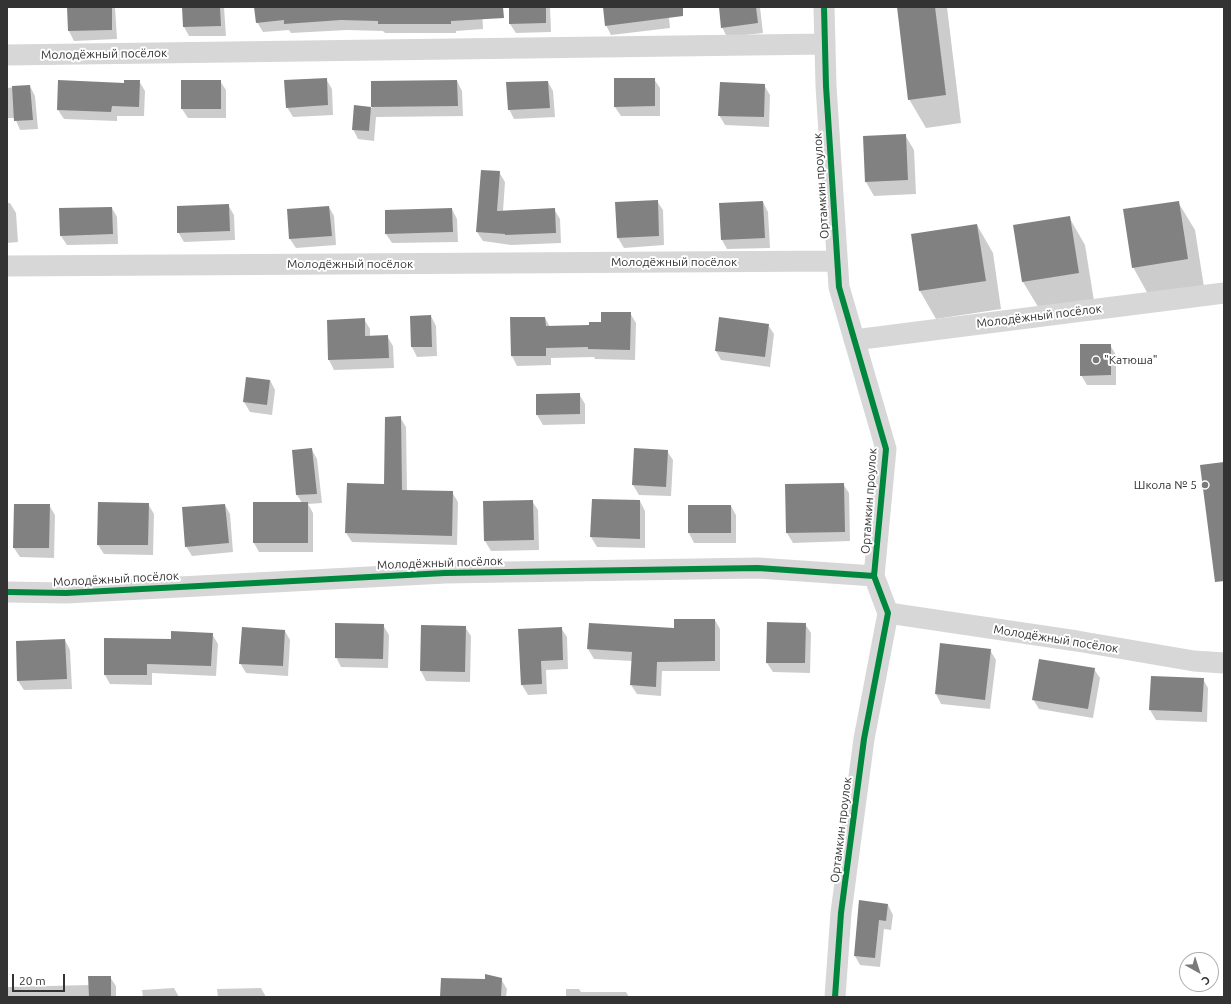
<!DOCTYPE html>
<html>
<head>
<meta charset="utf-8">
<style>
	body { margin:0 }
	#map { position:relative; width:1231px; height:1004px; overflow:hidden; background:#fff; font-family:Ubuntu,sans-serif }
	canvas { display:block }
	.frame { position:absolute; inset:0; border:8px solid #333; pointer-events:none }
	.north { position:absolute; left:1179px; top:952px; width:40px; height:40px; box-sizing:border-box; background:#fff; border:1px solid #adadad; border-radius:50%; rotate:141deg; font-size:11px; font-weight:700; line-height:16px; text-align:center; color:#333 }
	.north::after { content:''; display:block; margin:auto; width:14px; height:18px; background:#7a7a7a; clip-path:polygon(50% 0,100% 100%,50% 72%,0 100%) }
	.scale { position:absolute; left:12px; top:974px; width:53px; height:18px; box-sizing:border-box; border:2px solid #333; border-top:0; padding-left:5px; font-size:12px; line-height:14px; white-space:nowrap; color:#333; -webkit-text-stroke:3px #fff; paint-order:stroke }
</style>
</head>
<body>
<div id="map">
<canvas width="1231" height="1004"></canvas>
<div class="frame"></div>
<div class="north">С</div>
<div class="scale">20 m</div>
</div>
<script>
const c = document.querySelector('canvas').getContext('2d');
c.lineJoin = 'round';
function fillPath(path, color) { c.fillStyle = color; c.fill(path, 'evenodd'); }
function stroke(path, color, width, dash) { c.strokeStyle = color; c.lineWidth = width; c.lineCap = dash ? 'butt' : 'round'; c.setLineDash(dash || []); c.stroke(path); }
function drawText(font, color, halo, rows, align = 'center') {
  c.font = font + ' Ubuntu,sans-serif'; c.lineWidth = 4; c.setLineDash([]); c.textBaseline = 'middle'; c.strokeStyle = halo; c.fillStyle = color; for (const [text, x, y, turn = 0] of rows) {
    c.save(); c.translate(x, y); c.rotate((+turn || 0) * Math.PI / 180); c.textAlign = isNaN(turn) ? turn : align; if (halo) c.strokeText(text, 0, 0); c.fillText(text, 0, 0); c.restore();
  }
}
fillPath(new Path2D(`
	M 68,7 L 115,7 L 117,39 L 74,41 L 69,31 Z
	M 183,7 L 224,7 L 226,36 L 189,36 L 184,27 Z
	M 255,7 L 482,7 L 483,29 L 456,31 L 456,33 L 385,33 L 383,31 L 347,30 L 291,33 L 289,30 L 263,32 L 257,22 Z
	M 510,7 L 550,7 L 551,32 L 516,33 L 510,24 Z
	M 604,7 L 668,7 L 670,28 L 611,35 L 606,25 Z
	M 720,7 L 760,7 L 763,33 L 727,37 L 722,27 Z
	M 898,7 L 947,7 L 961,123 L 926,128 L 909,99 Z
	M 326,79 L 332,89 L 333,115 L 293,117 L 287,107 Z
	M 654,79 L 660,88 L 660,116 L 621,116 L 615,107 Z
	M 139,81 L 145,91 L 144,116 L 117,116 L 117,121 L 64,119 L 58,110 L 125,84 Z
	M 220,81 L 226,90 L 226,118 L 188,118 L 182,109 Z
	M 457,81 L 462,91 L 463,116 L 376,117 L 374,141 L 358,139 L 353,129 L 355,106 L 372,108 L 372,82 Z
	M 548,82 L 553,91 L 555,117 L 514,119 L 509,109 Z
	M 764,85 L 770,95 L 769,127 L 725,125 L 719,115 Z
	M 30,86 L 35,96 L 38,129 L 20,130 L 15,118 L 7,118 L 7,88 Z
	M 905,135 L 914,150 L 916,194 L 874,196 L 866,182 Z
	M 499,172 L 505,182 L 503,211 L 554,209 L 560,219 L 561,243 L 511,245 L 483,241 L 477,232 Z
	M 657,201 L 663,210 L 664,245 L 624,248 L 618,238 L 616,203 Z
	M 763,202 L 768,212 L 770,248 L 727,249 L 722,240 Z
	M 1178,202 L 1195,230 L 1204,287 L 1149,296 L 1133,267 Z
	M 7,203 L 10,203 L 16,213 L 18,242 L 7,243 Z
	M 228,205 L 234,215 L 235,240 L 184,242 L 178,232 Z
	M 329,207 L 334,216 L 336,245 L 296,248 L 290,239 Z
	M 112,208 L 117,217 L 118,244 L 67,245 L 61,236 Z
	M 452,209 L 457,219 L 458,242 L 392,243 L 386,234 Z
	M 1069,217 L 1085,245 L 1094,301 L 1040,310 L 1023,282 L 1014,226 Z
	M 977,225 L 993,253 L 1001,309 L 936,319 L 920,291 Z
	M 630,313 L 636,323 L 635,360 L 595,359 L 594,357 L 551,358 L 551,365 L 517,366 L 512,356 L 545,318 L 550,327 L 590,326 Z
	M 431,316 L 436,326 L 437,356 L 417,357 L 412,347 L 411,317 Z
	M 364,319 L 370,329 L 370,336 L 387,336 L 393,346 L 394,368 L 334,370 L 329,360 L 328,321 Z
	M 768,325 L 774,334 L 770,367 L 721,360 L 716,351 Z
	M 1110,345 L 1116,355 L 1116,385 L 1087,385 L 1081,375 Z
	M 270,380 L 275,390 L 272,415 L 250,412 L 244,402 Z
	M 579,394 L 585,404 L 585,424 L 543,425 L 537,415 Z
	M 400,417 L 406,427 L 407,491 L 452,492 L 458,502 L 457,545 L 352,542 L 346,533 L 385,485 Z
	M 312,450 L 317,459 L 322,503 L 308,504 L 313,513 L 313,552 L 259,552 L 254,543 L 302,503 L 297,495 L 293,451 Z
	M 667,451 L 673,460 L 671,496 L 639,495 L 633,485 Z
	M 843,484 L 849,493 L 850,541 L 793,543 L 787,533 L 786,485 Z
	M 532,501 L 538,510 L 539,550 L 491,551 L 485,541 Z
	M 640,501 L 645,511 L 645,548 L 597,547 L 591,537 Z
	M 148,504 L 154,514 L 153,555 L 104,554 L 98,545 Z
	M 49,505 L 55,515 L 54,558 L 20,557 L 14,548 Z
	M 225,505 L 230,514 L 233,552 L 192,556 L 186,546 Z
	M 689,506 L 731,506 L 736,515 L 736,543 L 694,543 L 689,533 Z
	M 715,620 L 720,629 L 720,671 L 662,671 L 661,696 L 637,694 L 631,685 L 633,661 L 594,659 L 588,649 Z
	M 805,624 L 811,633 L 810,673 L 773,672 L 767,663 Z
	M 383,625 L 389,635 L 388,668 L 341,667 L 336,657 Z
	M 422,626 L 465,627 L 471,636 L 470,682 L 426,681 L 421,671 Z
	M 561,628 L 567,637 L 568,669 L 546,670 L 547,694 L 528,695 L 522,685 L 519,630 Z
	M 285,631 L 290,640 L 288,676 L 246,673 L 240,663 Z
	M 212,634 L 218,644 L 216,676 L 152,673 L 152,685 L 110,684 L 105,675 L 172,640 Z
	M 65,640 L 70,650 L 72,689 L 24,690 L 18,681 Z
	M 941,644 L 990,650 L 996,660 L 990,709 L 941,704 L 936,694 Z
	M 1094,669 L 1100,678 L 1093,718 L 1039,709 L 1033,699 Z
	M 1152,677 L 1203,679 L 1208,688 L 1207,722 L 1156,720 L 1150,710 Z
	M 888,905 L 893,915 L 891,930 L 884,929 L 880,967 L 860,965 L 855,956 Z
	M 110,977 L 116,986 L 116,997 L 7,997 L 7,987 L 90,985 Z
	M 501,979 L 507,989 L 506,997 L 441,997 L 486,980 Z
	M 174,988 L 179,997 L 143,997 L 142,990 Z
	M 261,988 L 266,997 L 218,997 L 217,989 Z
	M 566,989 L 579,989 L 581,992 L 626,992 L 629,997 L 566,997 Z
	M 366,996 L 384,996 L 384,997 L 366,997 Z`), '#0003');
fillPath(new Path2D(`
	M 67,7 L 112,7 L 112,30 L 68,31 Z
	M 182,7 L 220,7 L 221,26 L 183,27 Z
	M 254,7 L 503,7 L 504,18 L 451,21 L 451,24 L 378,24 L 378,21 L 341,20 L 284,24 L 284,20 L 256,23 Z
	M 509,7 L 546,7 L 546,23 L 509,24 Z
	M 603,7 L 683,7 L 683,16 L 605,26 Z
	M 719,7 L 756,7 L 758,23 L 721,28 Z
	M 897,7 L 935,7 L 946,95 L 908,100 Z
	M 327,78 L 328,105 L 286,108 L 284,80 Z
	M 614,78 L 655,78 L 655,106 L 614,107 Z
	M 58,80 L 124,83 L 124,80 L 140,80 L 139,107 L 112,106 L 111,112 L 57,110 Z
	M 181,80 L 221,80 L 221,109 L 181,109 Z
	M 457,80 L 458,106 L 371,107 L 371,81 Z
	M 548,81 L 550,108 L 508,110 L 506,82 Z
	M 720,82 L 765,84 L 764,117 L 718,116 Z
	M 30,85 L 33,120 L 14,121 L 12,86 Z
	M 354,105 L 371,107 L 369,131 L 352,130 Z
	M 906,134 L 908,180 L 865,182 L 863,136 Z
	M 481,170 L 500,171 L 497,211 L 555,208 L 556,233 L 505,235 L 505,234 L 476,232 Z
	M 658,200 L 659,236 L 617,238 L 615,202 Z
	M 763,201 L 765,238 L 721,240 L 719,203 Z
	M 1179,201 L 1188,259 L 1132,268 L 1123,209 Z
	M 229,204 L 230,231 L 177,233 L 177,206 Z
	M 329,206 L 332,236 L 289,239 L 287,209 Z
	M 112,207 L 113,234 L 60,236 L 59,208 Z
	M 452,208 L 453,232 L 385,234 L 385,210 Z
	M 1070,216 L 1079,273 L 1022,282 L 1013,225 Z
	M 977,224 L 986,281 L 919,291 L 911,234 Z
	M 601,312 L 631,312 L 630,350 L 588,349 L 588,347 L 546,348 L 546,356 L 511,356 L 510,317 L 545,317 L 546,326 L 589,325 L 589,322 L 601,322 Z
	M 431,315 L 432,347 L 411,347 L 410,316 Z
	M 719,317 L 769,324 L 765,357 L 715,351 Z
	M 365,318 L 365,336 L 388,335 L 389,358 L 328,360 L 327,320 Z
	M 1080,344 L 1111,344 L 1111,375 L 1080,376 Z
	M 246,377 L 270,380 L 267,405 L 243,402 Z
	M 580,393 L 580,414 L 536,415 L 536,394 Z
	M 401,416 L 402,490 L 453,491 L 452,536 L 345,533 L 347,483 L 384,484 L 385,417 Z
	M 312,448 L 317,494 L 296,495 L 292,450 Z
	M 634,448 L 668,450 L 666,487 L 632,485 Z
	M 1224,462 L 1224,581 L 1215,582 L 1200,465 Z
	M 844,483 L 845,532 L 786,533 L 785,484 Z
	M 592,499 L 640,500 L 640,539 L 590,537 Z
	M 533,500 L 534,540 L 484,541 L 483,501 Z
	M 98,502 L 149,503 L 148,545 L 97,545 Z
	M 253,502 L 308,502 L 308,543 L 253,543 Z
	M 14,504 L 50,504 L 49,548 L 13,548 Z
	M 225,504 L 229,543 L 185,547 L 182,507 Z
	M 688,505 L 731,505 L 731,533 L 688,533 Z
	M 674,619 L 715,619 L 715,661 L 657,662 L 656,687 L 630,685 L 632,652 L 587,649 L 589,623 L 674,628 Z
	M 767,622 L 806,623 L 805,663 L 766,663 Z
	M 335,623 L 384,624 L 383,659 L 335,658 Z
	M 421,625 L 466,626 L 465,672 L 420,671 Z
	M 242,627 L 285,630 L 283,666 L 239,664 Z
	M 562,627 L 563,660 L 541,661 L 542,684 L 521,685 L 518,629 Z
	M 171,631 L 213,633 L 211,666 L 147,664 L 147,675 L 104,675 L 104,638 L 171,639 Z
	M 65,639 L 67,679 L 17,681 L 16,641 Z
	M 940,643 L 991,649 L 985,700 L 935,694 Z
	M 1039,659 L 1095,668 L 1088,709 L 1032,700 Z
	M 1151,676 L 1204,678 L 1202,712 L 1149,710 Z
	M 859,900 L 888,904 L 886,921 L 879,920 L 875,958 L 854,956 Z
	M 485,974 L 502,978 L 501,997 L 440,997 L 441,978 L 485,979 Z
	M 88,976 L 111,976 L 111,997 L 89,997 Z`), '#818181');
stroke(new Path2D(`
	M 824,7 L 826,86 L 839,287 L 886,449 L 874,576 L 888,613 L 864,739 L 841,913 L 835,997
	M 7,55 L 825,44
	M 7,266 L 837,261
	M 854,340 L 1224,293
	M 7,592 L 66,593 L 445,573 L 758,568 L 874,576
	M 888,613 L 1077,641 L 1194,661 L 1224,663`), '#d7d7d7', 21);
stroke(new Path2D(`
	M 824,7 L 826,86 L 839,287 L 886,449 L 874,576 L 888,613 L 864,739 L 841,913 L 835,997
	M 7,592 L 66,593 L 445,573 L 758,568 L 874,576`), '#00873e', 6);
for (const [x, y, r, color] of [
	[1096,360,4,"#7a7a7a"],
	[1205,485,4,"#7a7a7a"]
]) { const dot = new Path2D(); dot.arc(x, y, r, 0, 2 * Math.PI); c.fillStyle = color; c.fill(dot); stroke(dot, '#fff', 1.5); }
drawText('12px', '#333', '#fff', [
	["Молодёжный посёлок",104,54,-1],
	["Ортамкин проулок",821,186,-94],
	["Молодёжный посёлок",674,262],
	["Молодёжный посёлок",350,264],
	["Молодёжный посёлок",1039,316,-7],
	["Ортамкин проулок",869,501,-86],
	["Молодёжный посёлок",440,563,-2],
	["Молодёжный посёлок",116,579,-3],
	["Молодёжный посёлок",1056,639,9],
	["Ортамкин проулок",841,830,-83]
]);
drawText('12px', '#333', '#fff', [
	["\"Катюша\"",1104,360],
	["Школа № 5",1197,485,"right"]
], 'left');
</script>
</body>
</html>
